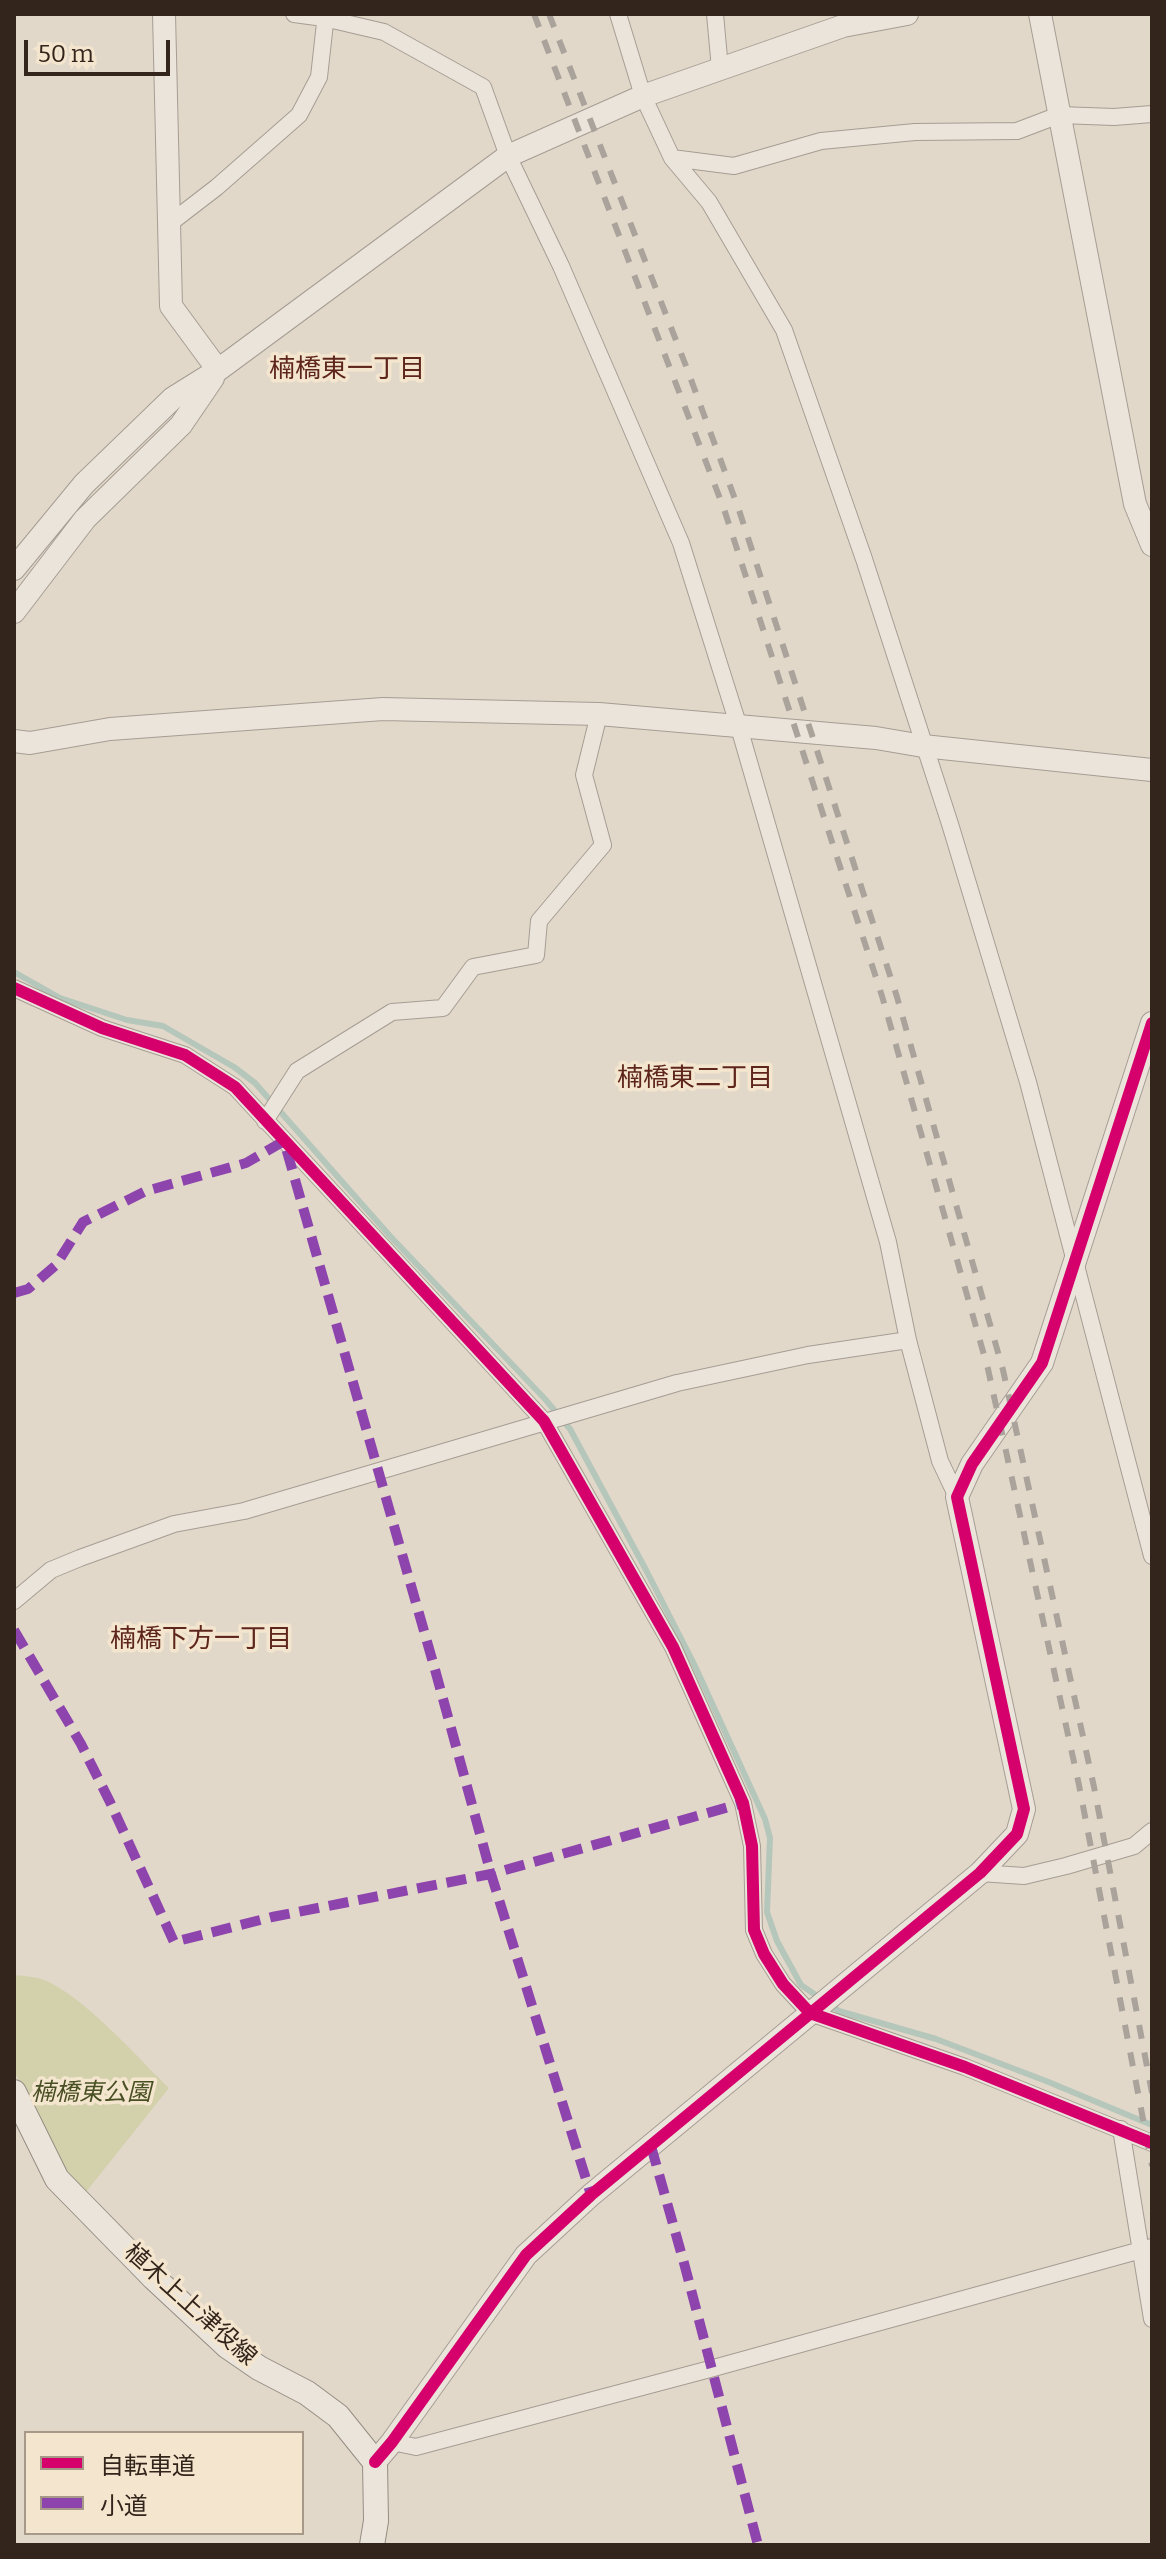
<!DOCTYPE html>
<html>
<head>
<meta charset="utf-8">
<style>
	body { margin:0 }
	#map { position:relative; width:1166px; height:2559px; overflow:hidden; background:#e2d8ca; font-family:Bitter,"Noto Sans JP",serif }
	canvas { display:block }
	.frame { position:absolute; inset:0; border:16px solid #33251c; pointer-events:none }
	.legend { position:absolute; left:24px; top:2431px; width:280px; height:104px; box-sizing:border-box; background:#f4e6ce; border:2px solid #a79987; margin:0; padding:10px 14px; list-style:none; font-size:24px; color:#33251c }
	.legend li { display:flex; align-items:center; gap:16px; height:40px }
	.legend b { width:40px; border:2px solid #a79987 }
	.scale { position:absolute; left:24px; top:40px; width:146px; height:36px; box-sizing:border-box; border:4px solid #33251c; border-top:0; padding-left:10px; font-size:24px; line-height:28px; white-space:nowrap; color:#33251c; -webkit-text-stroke:6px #f4e6ce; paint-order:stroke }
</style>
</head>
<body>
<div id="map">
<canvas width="1166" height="2559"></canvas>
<div class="frame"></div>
<ul class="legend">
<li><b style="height:10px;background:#d6006c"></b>自転車道</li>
<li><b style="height:10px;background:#8e44ad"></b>小道</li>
</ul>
<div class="scale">50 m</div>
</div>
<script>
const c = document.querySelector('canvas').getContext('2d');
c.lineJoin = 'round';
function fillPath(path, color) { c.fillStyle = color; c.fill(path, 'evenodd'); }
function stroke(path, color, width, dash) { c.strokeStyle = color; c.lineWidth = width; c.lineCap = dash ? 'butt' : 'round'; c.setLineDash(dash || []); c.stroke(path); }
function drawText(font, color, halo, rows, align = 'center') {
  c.font = font + ' Bitter,"Noto Sans JP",serif'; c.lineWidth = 7; c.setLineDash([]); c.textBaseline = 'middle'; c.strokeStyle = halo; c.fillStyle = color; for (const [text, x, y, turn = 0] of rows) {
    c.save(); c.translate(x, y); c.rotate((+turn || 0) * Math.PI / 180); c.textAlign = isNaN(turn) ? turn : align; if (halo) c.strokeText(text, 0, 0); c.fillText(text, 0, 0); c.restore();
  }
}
fillPath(new Path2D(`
	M 14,1975 C 26,1976 40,1977 51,1983 C 92,2005 135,2055 169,2088 L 86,2192 L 60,2163 L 14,2071 Z`), '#d3d0ac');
stroke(new Path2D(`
	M 14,972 L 60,998 L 127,1020 L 163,1026 L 234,1067 L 255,1083 L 390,1236 L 545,1399 L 570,1429 L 646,1570 L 694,1664 L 765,1819 L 770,1838 L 767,1912 L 777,1941 L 801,1985 L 839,2011 L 936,2039 L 1046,2081 L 1152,2125`), '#b5c6ba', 6);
const minor = new Path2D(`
	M 294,14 L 324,18 L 384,32 L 483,87 L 508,156 L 561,266 L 681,543 L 738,724 L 888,1242 L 908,1340 L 940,1461 L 957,1497
	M 618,14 L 643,96 L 672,158 L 709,202 L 784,330 L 864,559 L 950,824 L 1028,1082 L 1152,1556
	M 715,14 L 720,69
	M 672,158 L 734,166 L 821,141 L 915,132 L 1017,131 L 1059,115 L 1114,117 L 1152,114
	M 169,224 L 217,187 L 299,115 L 319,77 L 326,14
	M 14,988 L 102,1028 L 185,1055 L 235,1087 L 544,1421 L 673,1647 L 743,1803 L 752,1846 L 754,1930 L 764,1954 L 783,1984 L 810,2013 L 965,2067 L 1152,2143
	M 265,1121 L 297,1071 L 392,1012 L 443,1008 L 473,967 L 536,955 L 539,921 L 603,845 L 584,775 L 599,714
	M 14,1601 L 51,1570 L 80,1558 L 174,1524 L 244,1511 L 677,1383 L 808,1355 L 908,1340
	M 980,1873 L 1024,1876 L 1066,1866 L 1134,1846 L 1152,1831
	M 1121,2129 L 1152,2319
	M 392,2442 L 416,2447 L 710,2369 L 1152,2247`);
const tertiary = new Path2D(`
	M 164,14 L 171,306 L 218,370
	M 1040,14 L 1135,504 L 1152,545
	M 14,569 L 84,484 L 173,398 L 218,370 L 508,156 L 643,96 L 843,26 L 907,14
	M 14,612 L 85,519 L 181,425 L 213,378
	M 14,741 L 30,743 L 110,729 L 383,709 L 599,714 L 876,738 L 923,746 L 1152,770
	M 375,2462 L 392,2442 L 526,2255 L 591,2195 L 980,1873 L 1017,1834 L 1024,1809 L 957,1497 L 972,1464 L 1042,1363 L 1152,1023`);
const secondary = new Path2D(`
	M 14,2092 L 57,2179 L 154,2278 L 227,2346 L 259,2368 L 307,2393 L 338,2416 L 375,2462 L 376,2521 L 372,2545`);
stroke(minor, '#a69d93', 18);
stroke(tertiary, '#a69d93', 24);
stroke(secondary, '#968d83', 26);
stroke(minor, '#eae4da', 16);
stroke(tertiary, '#eae4da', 22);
stroke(secondary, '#eae4da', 24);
stroke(new Path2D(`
	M 534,14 L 724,509 L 882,996 L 988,1369 L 1079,1785 L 1152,2166
	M 549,14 L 686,366 L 739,510 L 897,997 L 1003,1370 L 1094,1787 L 1152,2093`), '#a9a39b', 6, [14, 14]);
stroke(new Path2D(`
	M 14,1293 L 28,1289 L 56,1265 L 83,1222 L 146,1191 L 246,1163 L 284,1141 L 434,1666 L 491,1874 L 591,2195
	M 14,1630 L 81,1744 L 110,1802 L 174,1942 L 272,1917 L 491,1874 L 743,1803
	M 651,2146 L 684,2263 L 758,2545`), '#8e44ad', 10, [20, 10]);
stroke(new Path2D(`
	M 14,988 L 102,1028 L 185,1055 L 235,1087 L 544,1421 L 673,1647 L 743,1803 L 752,1846 L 754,1930 L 764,1954 L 783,1984 L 810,2013 L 965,2067 L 1152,2143
	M 375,2462 L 392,2442 L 526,2255 L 591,2195 L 980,1873 L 1017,1834 L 1024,1809 L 957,1497 L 972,1464 L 1042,1363 L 1152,1023`), '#d6006c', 12);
drawText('italic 24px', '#484f23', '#f4e6ce', [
	["楠橋東公園",91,2093]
]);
drawText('24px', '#33251c', '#f4e6ce', [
	["植木上上津役線",190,2305,42]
]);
drawText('26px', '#5e251d', '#f4e6ce', [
	["楠橋東一丁目",347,370],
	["楠橋東二丁目",695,1079],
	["楠橋下方一丁目",201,1640]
]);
</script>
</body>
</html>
